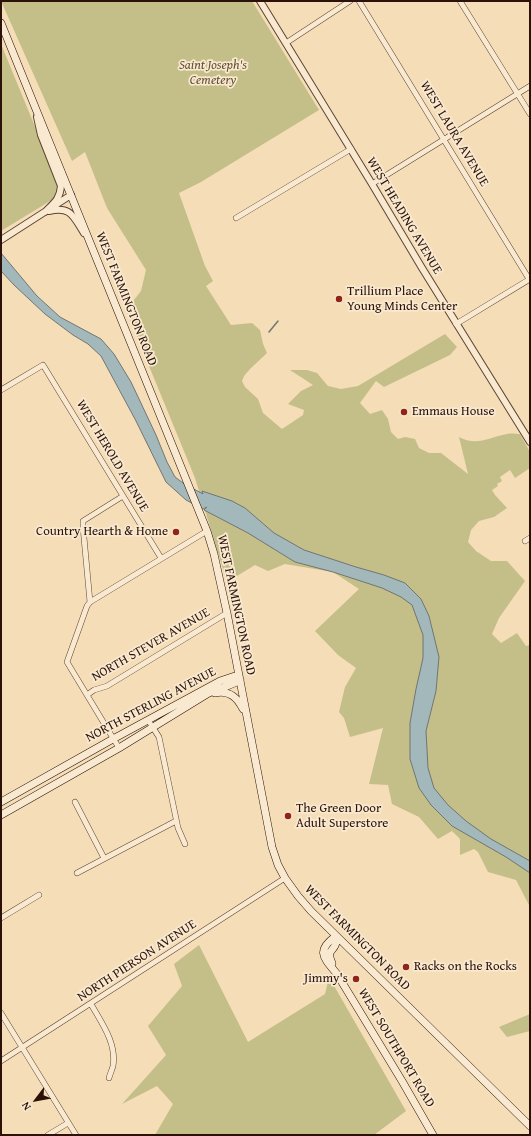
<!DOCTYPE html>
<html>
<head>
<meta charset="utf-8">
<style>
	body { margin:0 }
	#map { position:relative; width:531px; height:1136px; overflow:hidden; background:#f5ddb7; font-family:"Gentium Book Plus",serif }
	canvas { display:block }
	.frame { position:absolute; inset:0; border:2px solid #2b1107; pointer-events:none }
	.north { position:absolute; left:16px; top:1080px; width:40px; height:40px; -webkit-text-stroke:3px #f8e9d0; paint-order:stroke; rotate:238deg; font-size:11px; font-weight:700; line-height:16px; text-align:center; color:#2b1107 }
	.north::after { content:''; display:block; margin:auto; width:14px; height:18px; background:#2b1107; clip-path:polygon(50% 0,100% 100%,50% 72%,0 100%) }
</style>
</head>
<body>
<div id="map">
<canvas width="531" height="1136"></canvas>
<div class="frame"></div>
<div class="north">N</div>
</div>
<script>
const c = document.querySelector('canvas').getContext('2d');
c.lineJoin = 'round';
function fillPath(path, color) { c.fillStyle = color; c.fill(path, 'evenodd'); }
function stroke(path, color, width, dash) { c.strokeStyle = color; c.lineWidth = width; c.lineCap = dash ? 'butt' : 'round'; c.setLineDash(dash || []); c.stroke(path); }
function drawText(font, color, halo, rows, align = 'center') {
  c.font = font + ' "Gentium Book Plus",serif'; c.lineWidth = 3.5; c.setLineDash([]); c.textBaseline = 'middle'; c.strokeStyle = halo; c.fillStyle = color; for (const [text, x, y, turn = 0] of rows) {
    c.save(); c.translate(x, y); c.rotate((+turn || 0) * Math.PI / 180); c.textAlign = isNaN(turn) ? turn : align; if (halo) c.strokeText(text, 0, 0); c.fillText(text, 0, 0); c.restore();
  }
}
fillPath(new Path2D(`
	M 1,1 L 252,1 L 319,110 L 201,182 L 179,193 L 205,266 L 213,281 L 206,286 L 231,325 L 252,323 L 260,330 L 263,344 L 267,353 L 250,369 L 244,376 L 242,381 L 245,387 L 258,399 L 263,413 L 282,429 L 303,415 L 304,410 L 288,404 L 301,391 L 313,385 L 290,370 L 307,370 L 317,373 L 328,386 L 341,389 L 358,386 L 445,334 L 457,347 L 450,355 L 384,387 L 376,381 L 360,403 L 370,414 L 382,410 L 388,419 L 391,432 L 398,439 L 405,437 L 415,439 L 419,448 L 429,453 L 441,453 L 468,474 L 459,437 C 477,447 489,437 507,434 C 511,433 516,434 520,434 L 530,452 L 530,468 L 515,478 L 510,470 L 500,477 L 502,481 L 497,484 L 498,486 L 492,490 L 495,495 L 507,508 L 494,517 L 479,521 L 471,530 L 468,542 L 476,551 L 491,561 L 507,561 L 525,581 L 499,618 L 492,634 L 501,643 L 517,633 L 526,646 L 530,645 L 530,907 L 516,880 L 488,872 L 478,852 L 474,849 L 460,855 L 460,839 L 452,831 L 438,839 L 419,817 L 392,804 L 388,785 L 369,784 L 383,728 L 350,737 L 344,718 L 339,712 L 345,687 L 356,668 L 338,655 L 315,631 L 359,589 L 333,572 L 285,564 L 268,571 L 255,565 L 227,582 L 195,478 L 126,310 L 141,291 L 146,270 L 107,208 L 85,152 L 72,161 Z
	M 1,44 L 59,185 L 55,198 L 1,231 Z
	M 199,945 L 248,1042 L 325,994 L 329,977 L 406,1111 L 374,1135 L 155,1135 L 173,1104 L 157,1086 L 122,1104 L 166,1055 L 148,1026 L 182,986 L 174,964 Z
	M 530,1014 L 530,1031 L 507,1037 L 499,1027 Z`), '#c4bf89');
const water = new Path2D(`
	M 1,253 L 37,296 L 60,317 L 101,339 L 114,354 L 131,382 L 156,435 L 167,462 L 175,477 L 183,483 L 203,494 L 202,491 L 232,501 L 245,508 L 274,533 L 304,550 L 356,567 L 384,575 L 405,583 L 421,599 L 429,616 L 439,657 L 436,691 L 426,731 L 428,768 L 434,788 L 448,805 L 466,821 L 491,839 L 530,861 L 530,873 L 506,857 L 452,826 L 431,805 L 419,788 L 410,759 L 410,723 L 416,689 L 423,658 L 423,635 L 412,605 L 401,597 L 382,588 L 333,572 L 295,562 L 248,533 L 204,510 L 207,507 L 203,509 L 186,500 L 166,482 L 136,421 L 101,356 L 88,344 L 73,335 L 45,314 L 14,285 L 1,271 Z`);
fillPath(water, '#a2b8ba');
stroke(water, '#727572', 1);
stroke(new Path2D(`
	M 269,332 L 278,321`), '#727572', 1.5);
const minor = new Path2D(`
	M 359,1 L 529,279
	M 460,1 L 530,114
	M 286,43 L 350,1
	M 372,184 L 530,86
	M 236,218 L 351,149
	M 456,324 L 530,279
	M 1,390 L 43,365 L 161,558
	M 525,541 L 530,538
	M 90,602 L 83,527 L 83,521 L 123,496
	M 87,695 L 94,690 L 107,686 L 227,613
	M 148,720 L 159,737 L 178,828 L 185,844
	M 119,748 L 67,662 L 87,606 L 90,602 L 207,531
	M 75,802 L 104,858
	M 77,873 L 176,821
	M 1,918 L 39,895
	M 91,1004 C 101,1022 117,1043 113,1066 C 112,1070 110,1074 109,1078
	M 1,1013 L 76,1135
	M 1,1061 L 285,878
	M 48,1135 L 68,1123`);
const tertiary = new Path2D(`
	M 260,1 L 372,184 L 422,268 L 530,442
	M 37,117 L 41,135 L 61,186 C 60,199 54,203 45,212
	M 49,211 C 71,206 73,216 84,233
	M 1,240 L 71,195`);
const secondary = new Path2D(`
	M 1,23 L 207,531 L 214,554 L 227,613 L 272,847 L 278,865 L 285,878 L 298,896 L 311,911 L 530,1126
	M 215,693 C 229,690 237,697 243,709
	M 1,802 L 113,739 L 220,681 L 235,676 L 240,680
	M 1,815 L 119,748 L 207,694 C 218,688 229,687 240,680
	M 336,936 C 315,951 324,958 337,974 L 402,1081 L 433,1135
	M 332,963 C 326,949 333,953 336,943 C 336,941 336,938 336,936`);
stroke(minor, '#5e4433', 6);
stroke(tertiary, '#5e4433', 8);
stroke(secondary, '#2b1107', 8);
stroke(minor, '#f8e9d0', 5);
stroke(tertiary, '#f8e9d0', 6);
stroke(secondary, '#f8e9d0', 7);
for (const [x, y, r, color] of [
	[339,299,4,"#8f2418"],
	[404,412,4,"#8f2418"],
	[176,532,4,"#8f2418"],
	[288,816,4,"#8f2418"],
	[406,967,4,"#8f2418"],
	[356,979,4,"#8f2418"]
]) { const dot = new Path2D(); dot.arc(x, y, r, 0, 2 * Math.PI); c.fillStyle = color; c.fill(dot); stroke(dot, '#f8e9d0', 1.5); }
drawText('italic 13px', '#614e34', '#f8e9d0', [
	["Saint Joseph's",213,66],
	["Cemetery",213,81]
]);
drawText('13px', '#2b1107', '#f8e9d0', [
	["WEST LAURA AVENUE",454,134,59],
	["WEST HEADING AVENUE",404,216,59],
	["WEST FARMINGTON ROAD",126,299,68],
	["WEST HEROLD AVENUE",112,456,59],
	["WEST FARMINGTON ROAD",236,605,78],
	["NORTH STEVER AVENUE",151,645,-30],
	["NORTH STERLING AVENUE",151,705,-28],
	["WEST FARMINGTON ROAD",357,938,45],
	["NORTH PIERSON AVENUE",137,961,-33],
	["WEST SOUTHPORT ROAD",396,1048,59]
]);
drawText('13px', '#2b1107', '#f8e9d0', [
	["Trillium Place",347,292],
	["Young Minds Center",347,307],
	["Emmaus House",412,412],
	["Country Hearth & Home",168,532,"right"],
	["The Green Door",296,809],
	["Adult Superstore",296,824],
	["Racks on the Rocks",414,967],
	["Jimmy's",348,979,"right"]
], 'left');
</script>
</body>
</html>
